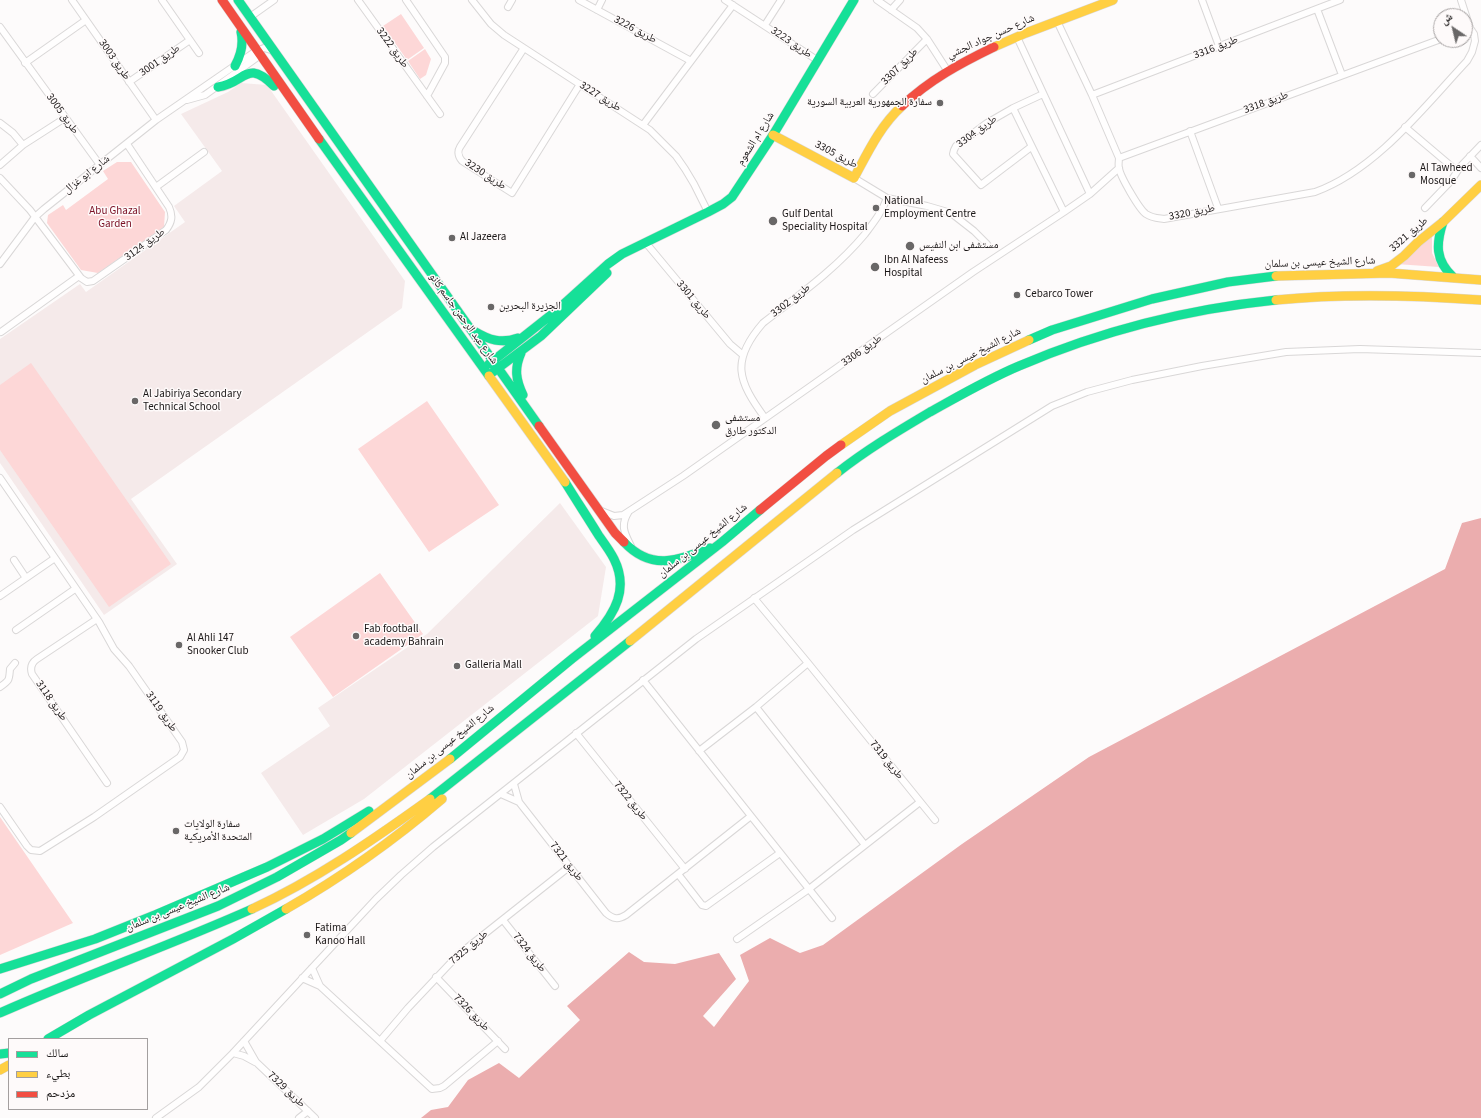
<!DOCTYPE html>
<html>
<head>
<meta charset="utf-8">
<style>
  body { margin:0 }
  #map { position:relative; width:1481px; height:1118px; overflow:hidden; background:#fdfbfb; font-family:"Source Sans 3","Noto Naskh Arabic",sans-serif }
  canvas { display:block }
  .legend { position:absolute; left:8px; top:1038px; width:140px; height:72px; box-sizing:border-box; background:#fefafa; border:1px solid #a39f9f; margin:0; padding:5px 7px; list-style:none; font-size:12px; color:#1a1717 }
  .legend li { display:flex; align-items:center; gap:8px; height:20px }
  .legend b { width:20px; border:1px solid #a39f9f }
  .north { position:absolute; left:1433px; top:8px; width:40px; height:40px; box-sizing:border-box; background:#fefafa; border:1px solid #a39f9f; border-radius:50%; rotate:325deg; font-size:11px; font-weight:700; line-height:16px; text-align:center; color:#1a1717 }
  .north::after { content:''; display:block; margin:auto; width:14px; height:18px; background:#696767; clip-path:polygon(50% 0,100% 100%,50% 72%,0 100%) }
</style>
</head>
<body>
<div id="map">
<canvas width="1481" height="1118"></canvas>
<ul class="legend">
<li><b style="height:5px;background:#16e098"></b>سالك</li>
<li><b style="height:5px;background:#ffcf43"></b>بطيء</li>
<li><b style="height:5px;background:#f24e42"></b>مزدحم</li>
</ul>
<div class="north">ش</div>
</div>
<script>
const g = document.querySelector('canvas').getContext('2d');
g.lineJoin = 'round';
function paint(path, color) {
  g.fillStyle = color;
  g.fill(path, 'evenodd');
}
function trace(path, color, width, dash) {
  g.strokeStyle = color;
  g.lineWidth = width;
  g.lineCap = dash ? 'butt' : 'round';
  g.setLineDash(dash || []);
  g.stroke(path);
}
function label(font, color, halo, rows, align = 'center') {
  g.font = font + ' "Source Sans 3","Noto Naskh Arabic",sans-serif';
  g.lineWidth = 3;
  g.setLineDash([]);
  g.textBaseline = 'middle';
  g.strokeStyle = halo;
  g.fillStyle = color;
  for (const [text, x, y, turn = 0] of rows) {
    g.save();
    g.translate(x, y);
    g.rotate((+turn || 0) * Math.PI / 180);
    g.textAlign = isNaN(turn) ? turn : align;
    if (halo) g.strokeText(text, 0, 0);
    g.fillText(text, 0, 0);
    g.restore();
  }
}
const built = new Path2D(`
  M 241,83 L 267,85 L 405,281 L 402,308 L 131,499 L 177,564 L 104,615 L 0,463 L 0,339 L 80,284 L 86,292 L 185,222 L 174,206 L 222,171 L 181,114 L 228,92 Z
  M 560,503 L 606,567 L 598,616 L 364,799 L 303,835 L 261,773 L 330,726 L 318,708 L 427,634 Z`);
const green = new Path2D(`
  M 401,14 L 424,48 L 407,60 L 383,26 Z
  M 425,49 L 431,59 L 426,75 L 420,79 L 408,61 Z
  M 117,162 L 131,162 L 165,212 L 164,227 L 98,273 L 81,270 L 47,223 L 48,215 L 63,205 L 66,210 L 108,179 L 103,171 Z
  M 1432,227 L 1432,253 L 1439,267 L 1396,264 Z
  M 31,363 L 171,564 L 109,607 L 0,450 L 0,385 Z
  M 427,401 L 499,505 L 429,552 L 358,449 Z
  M 380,573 L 423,634 L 333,697 L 290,637 Z
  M 0,817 L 73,923 L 0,955 Z`);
const water = new Path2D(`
  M 1481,518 L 1481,1118 L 421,1118 L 431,1110 L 448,1107 L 468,1080 L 499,1063 L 519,1078 L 580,1020 L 567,1006 L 629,952 L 644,962 L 675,964 L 719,953 L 736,979 L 703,1016 L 714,1027 L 749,981 L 740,955 L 770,938 L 800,953 L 823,945 L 962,844 L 1089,757 L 1445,569 L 1462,523 Z`);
const street = new Path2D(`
  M 72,0 L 156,120
  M 162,0 L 199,53
  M 358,0 L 440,114
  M 406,0 L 445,57 L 445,63 L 427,96
  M 472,0 L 491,24 L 504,35 L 650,130 L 676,156 L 685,169 L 694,184 L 708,212
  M 579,0 L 691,61
  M 725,0 L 817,60
  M 877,0 L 917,28 L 927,39 L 947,70
  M 1202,0 L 1219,46
  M 508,7 L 512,0
  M 1317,9 L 1342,75
  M 597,10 L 602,0
  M 891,10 L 900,0
  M 250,17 L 274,0
  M 1057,21 L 1092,95 L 1119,158 C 1119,161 1118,165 1119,168 C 1120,176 1139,209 1146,214 C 1152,218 1157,218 1164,219 L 1315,192 C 1376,170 1424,107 1467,61 L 1472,52 L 1475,41 L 1474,34 L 1470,28 L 1461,0
  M 765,25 L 781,0
  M 0,27 L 100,165
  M 1017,37 L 1090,194
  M 524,48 L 460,147 C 457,152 458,156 462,161 L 512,193 L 580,84
  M 25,63 L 86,20
  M 129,82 L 190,40
  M 873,94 L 927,39
  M 1092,95 L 1340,0
  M 187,100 L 205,95 L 259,56 L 261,54
  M 1013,108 L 1064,212
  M 0,123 L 13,133 L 23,145
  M 643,125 L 733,5
  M 1405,127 L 1457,171
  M 1190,131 L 1218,208
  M 1031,147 L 981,185 L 953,154 L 954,150 L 956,146 L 987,123 L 1013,108 L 1043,94
  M 1470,156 L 1481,168
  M 1119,158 L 1441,39
  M 0,165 L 23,145 L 65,118
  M 0,178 L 30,210 L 81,278 L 87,282 L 93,281 L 166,230 C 172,222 173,216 169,207 L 127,144
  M 854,178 L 887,198 L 927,206 L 951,213 L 974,231 L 987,244
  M 156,187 L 204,152
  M 1425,208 L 1451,181 L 1460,167 L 1481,145
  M 646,243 L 730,344 L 743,355
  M 0,264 L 35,217 L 44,209 L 156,120 L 256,51 L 264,48 L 274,51
  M 1,332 L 79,276
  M 765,418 C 738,381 730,361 763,323 C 799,295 836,269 865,234 C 874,222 882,212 887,198
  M 0,478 L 99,622 L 114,649 L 129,666 L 182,742 L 184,750 L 180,757 L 94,817 L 40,851 L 31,850 L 27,846 L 0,807
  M 599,510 L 614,516 L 623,515 L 683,476 L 973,272 L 1064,212 L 1090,194 L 1119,168
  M 628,513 C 620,526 625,534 631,546
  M 14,560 L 26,578
  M 0,596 L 55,558
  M 754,598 L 808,663 L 935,820
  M 97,619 L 37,659 C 31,663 30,668 32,674 L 107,783
  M 16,630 L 75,589
  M 643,680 L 832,918
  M 0,687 C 10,680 9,680 10,669 L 15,663
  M 756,707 L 865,845
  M 576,733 L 685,869
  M 699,751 L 756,707 L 808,663
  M 514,784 L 519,802 L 606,913 C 613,919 618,920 626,915 L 751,816
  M 501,794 L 519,802
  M 678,874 L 702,905 L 706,906 L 780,853
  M 503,920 L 555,986
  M 737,939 L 809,889 L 920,802
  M 312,968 L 320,986
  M 436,977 L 505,1049
  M 302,978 L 320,986 L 432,1089 L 440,1088 L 444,1086 L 498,1041
  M 244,1041 L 256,1062 L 315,1118
  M 380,1041 L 408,1008 L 458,955 L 569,867
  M 233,1053 L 244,1056 L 255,1062
  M 156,1118 L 199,1087 L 233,1053 L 376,899 L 401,875 L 433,847 L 696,639 L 853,530 L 1052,406 L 1087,392 L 1132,380 L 1202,366 L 1286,352 L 1360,349 L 1481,353
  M 299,1118 L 308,1111`);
const fast = new Path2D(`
  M 238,0 L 539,426
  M 235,66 C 241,55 244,45 241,32
  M 218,87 C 246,83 246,58 274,86
  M 319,139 L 489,376
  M 1443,222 C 1436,244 1435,260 1453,277
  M 474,331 C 489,340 501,344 518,338
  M 1029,340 L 1052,330 L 1152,299 L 1228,282 L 1276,276
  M 521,353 C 514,369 516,380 523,395
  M 489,364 L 556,311 L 608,264 L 622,254 L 708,212 L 723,204 L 732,197 L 773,135 L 854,0
  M 493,372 L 541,336 L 607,273
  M 837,473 C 866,450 898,431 930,412 C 959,396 988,379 1019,366 C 1101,331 1187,309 1276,300
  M 565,482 C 576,500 588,518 599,536 C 604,543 610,551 614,559 C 629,589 615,613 595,636
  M 624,542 C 651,571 677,561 710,548
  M 450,759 L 573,658 L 722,542 L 760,510
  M 430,799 L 630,641
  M 0,969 L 95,939 L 155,915 L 267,867 L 323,839 L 369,811
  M 0,994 L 31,979 L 218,906 L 277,877 L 341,840 L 351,833
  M 0,1013 C 83,976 169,946 252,909
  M 48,1039 L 89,1015 L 233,939 L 286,909
  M 0,1054 L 9,1053`);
const slow = new Path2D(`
  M 994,47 L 1026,33 L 1113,0
  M 773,135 L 854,178 C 868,152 880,126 902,106
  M 1377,271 L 1391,266 L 1404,256 L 1418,242 L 1443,222 L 1481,185
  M 1276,276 L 1389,273 L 1481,280
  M 1276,300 C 1345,293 1412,295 1481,300
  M 489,376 L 565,482
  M 841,445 L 890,411 L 975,365 L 1029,340
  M 630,641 L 837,473
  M 351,833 L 450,759
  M 252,909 C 315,880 373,840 430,799
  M 286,909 C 342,877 393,841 442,799
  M 0,1070 L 9,1065`);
const jam = new Path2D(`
  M 222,0 L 319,139
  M 902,106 C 929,80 961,63 994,47
  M 539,426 L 615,533 L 624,542
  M 760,510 L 826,456 L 841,445`);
const markers = [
  [940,103,4,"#696767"],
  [1412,175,4,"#696767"],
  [876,208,4,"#696767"],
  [773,221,5,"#696767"],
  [452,238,4,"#696767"],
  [910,246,5,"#696767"],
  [875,267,5,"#696767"],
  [1017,295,4,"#696767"],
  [491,307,4,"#696767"],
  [135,401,4,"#696767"],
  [716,425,5,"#696767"],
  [356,636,4,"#696767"],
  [179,645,4,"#696767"],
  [457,666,4,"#696767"],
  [176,831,4,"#696767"],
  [307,935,4,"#696767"]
];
const streetNames = [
  ["طريق 3226",635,30,28],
  ["شارع حسن جواد الجشي",991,37,-24],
  ["طريق 3223",791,43,34],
  ["طريق 3222",392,48,54],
  ["طريق 3316",1216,48,-21],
  ["طريق 3003",114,60,55],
  ["طريق 3001",160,61,-35],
  ["طريق 3307",900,67,-45],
  ["طريق 3227",600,97,32],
  ["طريق 3318",1266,103,-20],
  ["طريق 3005",62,114,54],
  ["طريق 3304",977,132,-36],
  ["شارع ام الشعوم",756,139,-58],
  ["طريق 3305",836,155,28],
  ["شارع ابو غزال",87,175,-38],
  ["طريق 3230",485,175,33],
  ["طريق 3320",1192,213,-11],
  ["طريق 3321",1409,235,-41],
  ["طريق 3124",145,245,-36],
  ["شارع الشيخ عيسى بن سلمان",1320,263,-2],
  ["طريق 3301",693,300,50],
  ["طريق 3302",791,301,-38],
  ["شارع عبد الرحمن جاسم كانو",463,319,54],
  ["طريق 3306",862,351,-35],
  ["شارع الشيخ عيسى بن سلمان",971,356,-27],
  ["شارع الشيخ عيسى بن سلمان",703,541,-39],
  ["طريق 3118",51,701,55],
  ["طريق 3119",161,712,55],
  ["شارع الشيخ عيسى بن سلمان",450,742,-39],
  ["طريق 7319",886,760,51],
  ["طريق 7322",630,801,51],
  ["طريق 7321",566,862,52],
  ["شارع الشيخ عيسى بن سلمان",178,908,-22],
  ["طريق 7325",469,948,-40],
  ["طريق 7324",529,953,52],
  ["طريق 7326",471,1013,46],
  ["طريق 7329",286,1090,43]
];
const poiNames = [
  ["سفارة الجمهورية العربية السورية",932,103,"right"],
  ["Al Tawheed",1420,169],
  ["Mosque",1420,182],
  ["National",884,202],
  ["Employment Centre",884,215],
  ["Gulf Dental",782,215],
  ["Speciality Hospital",782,228],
  ["Al Jazeera",460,238],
  ["مستشفى ابن النفيس",919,246],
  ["Ibn Al Nafeess",884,261],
  ["Hospital",884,274],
  ["Cebarco Tower",1025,295],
  ["الجزيرة البحرين",499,307],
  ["Al Jabiriya Secondary",143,395],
  ["Technical School",143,408],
  ["مستشفى",725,419],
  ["الدكتور طارق",725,432],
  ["Fab football",364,630],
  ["academy Bahrain",364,643],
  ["Al Ahli 147",187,639],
  ["Snooker Club",187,652],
  ["Galleria Mall",465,666],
  ["سفارة الولايات",184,825],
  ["المتحدة الأمريكية",184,838],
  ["Fatima",315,929],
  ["Kanoo Hall",315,942]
];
const parkNames = [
  ["Abu Ghazal",115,212],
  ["Garden",115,225]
];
paint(built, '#f5eaea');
paint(green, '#fdd7d7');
paint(water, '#ebadae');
trace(street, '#d9d7d7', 8);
trace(fast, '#d9d7d7', 10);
trace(slow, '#d9d7d7', 10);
trace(jam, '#d9d7d7', 10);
trace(street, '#fffefe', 6);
trace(fast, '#16e098', 9);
trace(slow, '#ffcf43', 9);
trace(jam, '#f24e42', 9);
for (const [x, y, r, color] of markers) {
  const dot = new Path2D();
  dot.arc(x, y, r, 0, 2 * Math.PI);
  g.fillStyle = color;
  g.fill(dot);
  trace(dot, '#fefafa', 1.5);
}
label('11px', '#1a1717', '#fefafa', streetNames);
label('11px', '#1a1717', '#fefafa', poiNames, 'left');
label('11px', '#7a1024', '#fefafa', parkNames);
</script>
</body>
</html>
